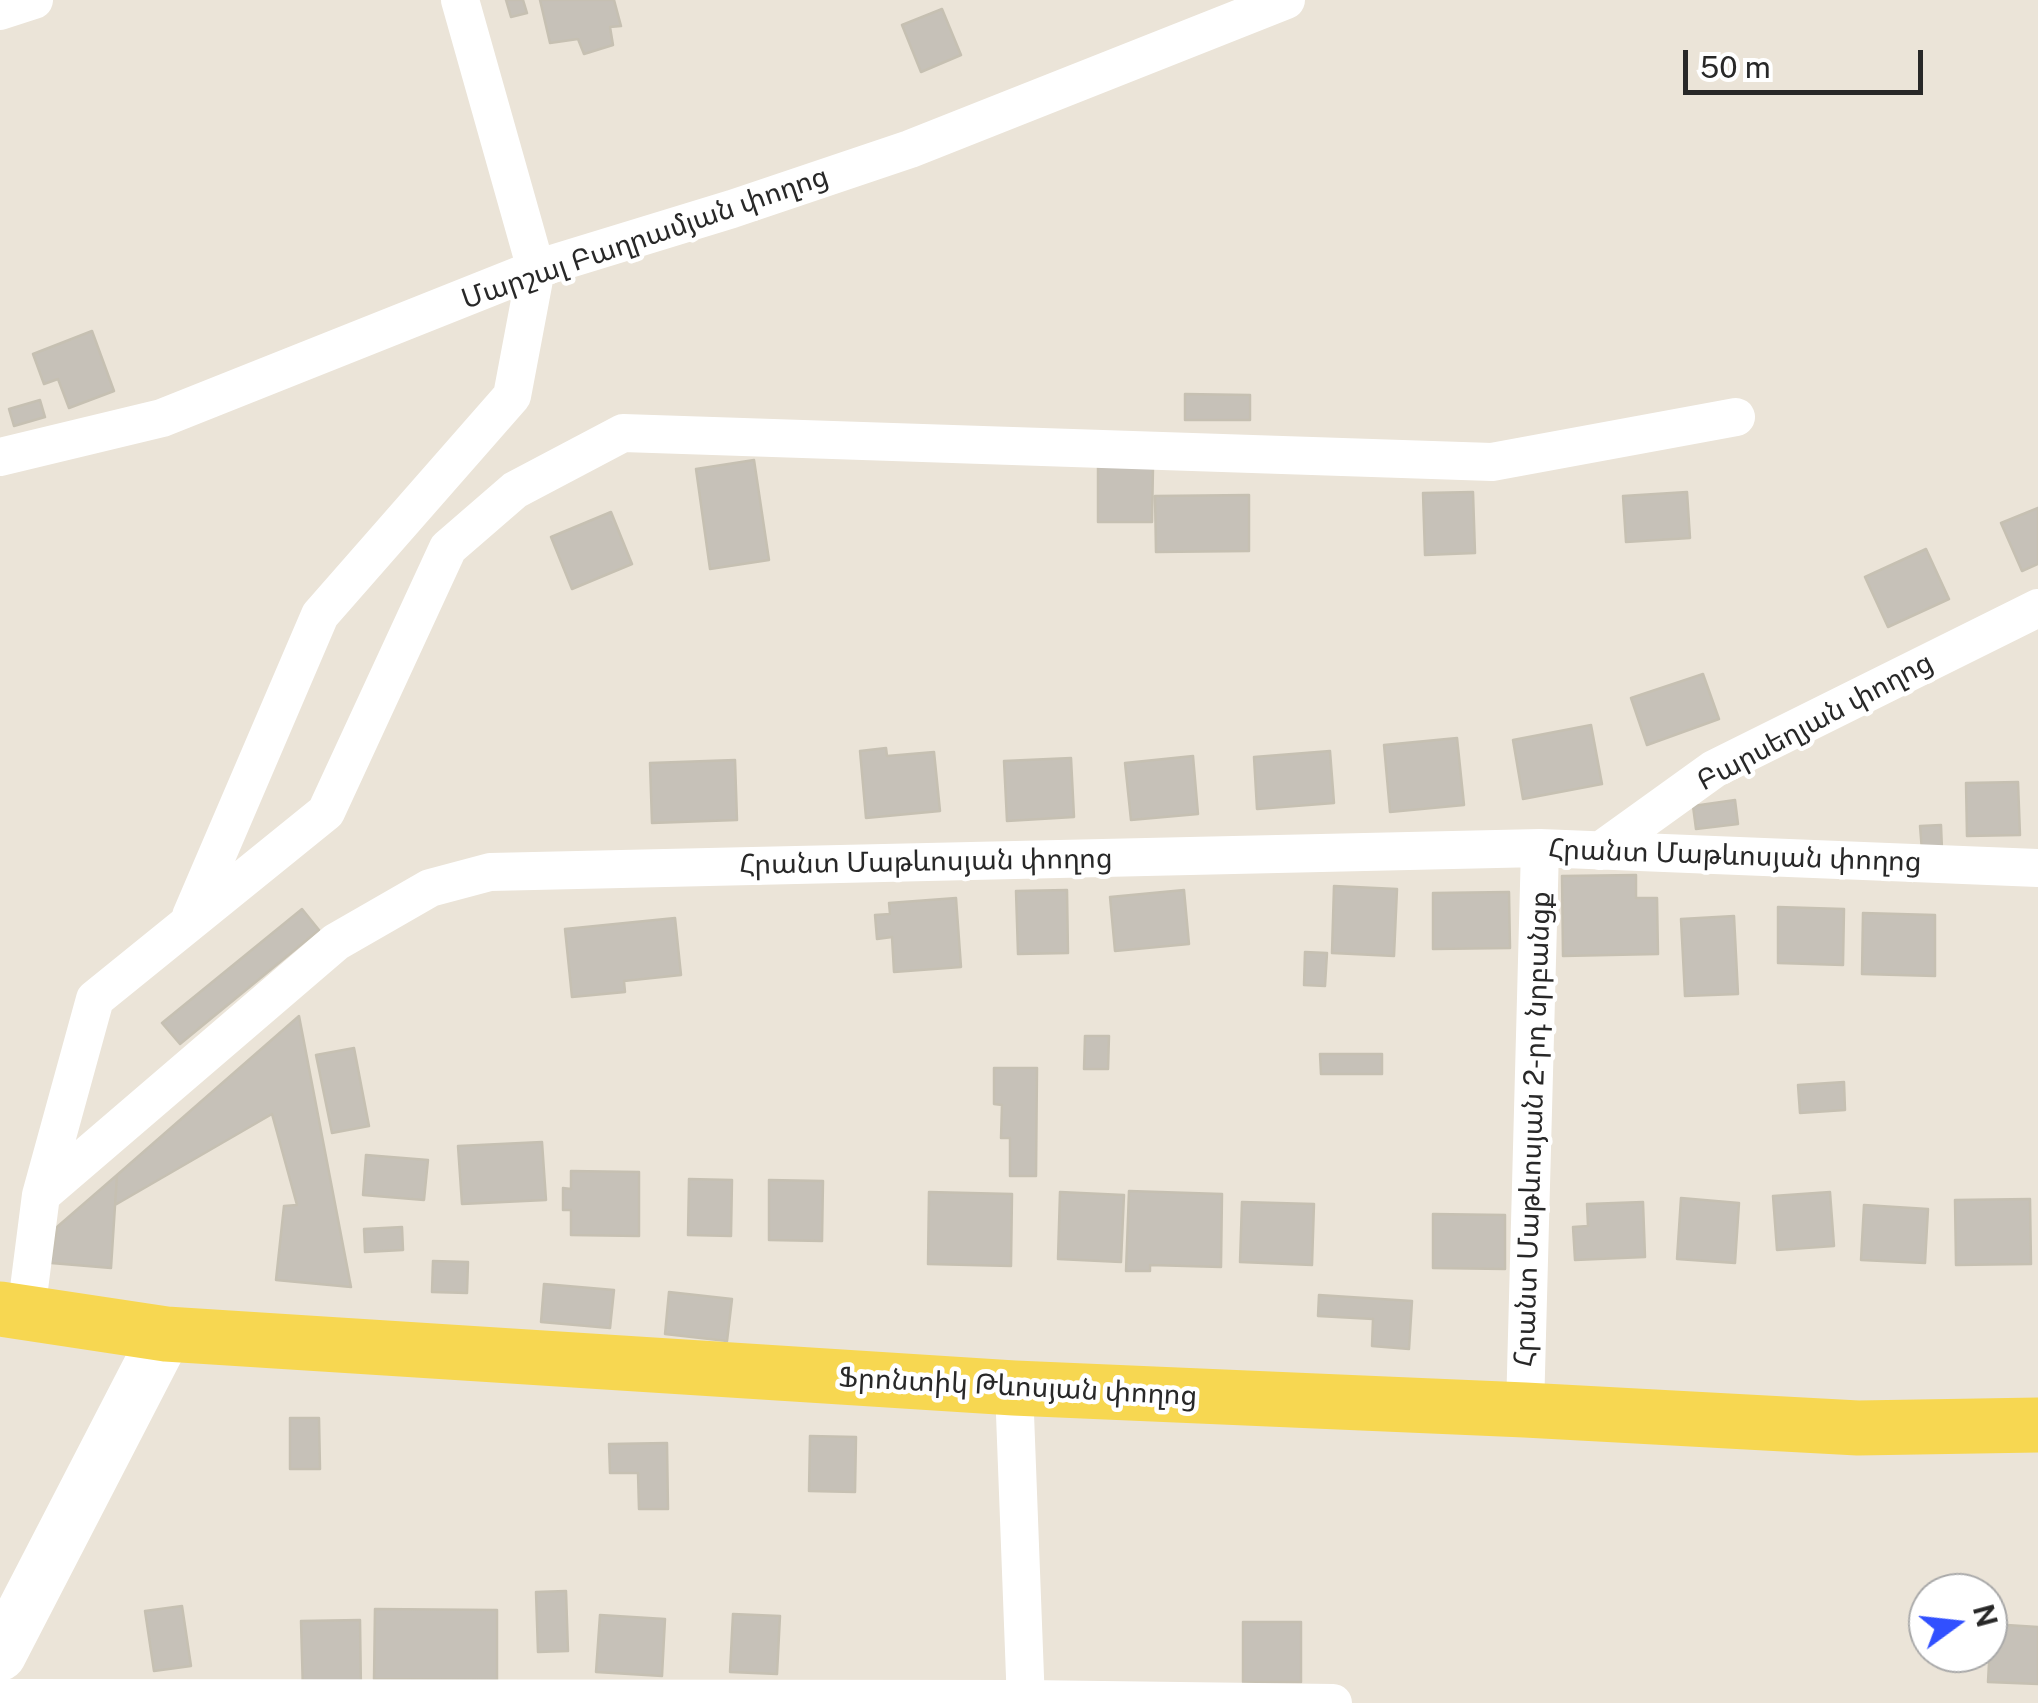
<!DOCTYPE html>
<html>
<head>
<meta charset="utf-8">
<style>
  body { margin:0 }
  #map { position:relative; width:2038px; height:1703px; overflow:hidden; background:#ebe4d8; font-family:"Public Sans",sans-serif }
  canvas { display:block }
  .north { position:absolute; left:1908px; top:1573px; width:100px; height:100px; box-sizing:border-box; background:#fff; border:2px solid #a9a9a9; border-radius:50%; rotate:75deg; font-size:28px; font-weight:700; line-height:40px; text-align:center; color:#282828 }
  .north::after { content:''; display:block; margin:auto; width:35px; height:45px; background:#3150ff; clip-path:polygon(50% 0,100% 100%,50% 72%,0 100%) }
  .scale { position:absolute; left:1683px; top:50px; width:240px; height:45px; box-sizing:border-box; border:5px solid #282828; border-top:0; padding-left:12px; font-size:30px; line-height:35px; white-space:nowrap; color:#282828; -webkit-text-stroke:8px #fff; paint-order:stroke }
</style>
</head>
<body>
<div id="map">
<canvas width="2038" height="1703"></canvas>
<div class="north">N</div>
<div class="scale">50 m</div>
</div>
<script>
const g = document.querySelector('canvas').getContext('2d');
g.lineJoin = 'round';
function paint(path, color) {
  g.fillStyle = color;
  g.fill(path, 'evenodd');
}
function trace(path, color, width, dash) {
  g.strokeStyle = color;
  g.lineWidth = width;
  g.lineCap = dash ? 'butt' : 'round';
  g.setLineDash(dash || []);
  g.stroke(path);
}
function label(font, color, halo, rows, align = 'center') {
  g.font = font + ' "Public Sans","Noto Sans Armenian",sans-serif';
  g.lineWidth = 9;
  g.setLineDash([]);
  g.textBaseline = 'middle';
  g.strokeStyle = halo;
  g.fillStyle = color;
  for (const [text, x, y, turn = 0] of rows) {
    g.save();
    g.translate(x, y);
    g.rotate((+turn || 0) * Math.PI / 180);
    g.textAlign = isNaN(turn) ? turn : align;
    if (halo) g.strokeText(text, 0, 0);
    g.fillText(text, 0, 0);
    g.restore();
  }
}
const building = new Path2D(`
  M 506,0 L 523,0 L 527,13 L 511,17 Z
  M 540,0 L 614,0 L 621,26 L 610,27 L 613,45 L 584,54 L 578,39 L 550,43 Z
  M 942,9 L 961,55 L 921,72 L 902,25 Z
  M 92,331 L 114,391 L 69,408 L 58,379 L 44,384 L 33,354 Z
  M 1185,394 L 1250,395 L 1250,420 L 1185,420 Z
  M 40,400 L 45,417 L 14,426 L 9,409 Z
  M 754,460 L 769,560 L 710,569 L 696,469 Z
  M 1098,466 L 1153,467 L 1152,522 L 1098,522 Z
  M 1473,492 L 1475,553 L 1425,555 L 1423,493 Z
  M 1687,492 L 1690,538 L 1626,542 L 1623,496 Z
  M 1249,495 L 1249,551 L 1156,552 L 1155,496 Z
  M 2038,508 L 2038,564 L 2022,571 L 2001,523 Z
  M 611,512 L 632,564 L 572,589 L 551,537 Z
  M 1926,549 L 1949,599 L 1888,627 L 1865,577 Z
  M 1703,674 L 1719,719 L 1647,745 L 1631,698 Z
  M 1591,725 L 1602,784 L 1523,799 L 1513,740 Z
  M 1457,738 L 1464,805 L 1390,812 L 1384,745 Z
  M 886,748 L 887,756 L 934,752 L 940,811 L 866,818 L 860,751 Z
  M 1330,751 L 1334,803 L 1257,809 L 1254,757 Z
  M 1193,756 L 1198,814 L 1131,820 L 1125,763 Z
  M 1071,758 L 1074,817 L 1007,821 L 1004,761 Z
  M 735,760 L 737,820 L 652,823 L 650,763 Z
  M 2018,782 L 2020,835 L 1967,836 L 1966,783 Z
  M 1735,800 L 1738,824 L 1696,829 L 1693,806 Z
  M 1941,825 L 1942,850 L 1922,851 L 1920,826 Z
  M 1636,875 L 1636,898 L 1657,898 L 1658,954 L 1563,956 L 1562,876 Z
  M 1334,886 L 1397,889 L 1394,956 L 1332,953 Z
  M 1067,890 L 1068,953 L 1018,954 L 1016,891 Z
  M 1184,890 L 1189,944 L 1115,951 L 1110,897 Z
  M 1509,892 L 1510,948 L 1433,949 L 1433,893 Z
  M 956,898 L 961,967 L 894,972 L 892,937 L 877,939 L 875,915 L 890,914 L 889,903 Z
  M 1778,907 L 1844,909 L 1843,965 L 1778,963 Z
  M 302,909 L 319,930 L 180,1044 L 162,1023 Z
  M 1863,913 L 1935,915 L 1935,976 L 1862,974 Z
  M 1734,916 L 1738,994 L 1685,996 L 1681,919 Z
  M 675,918 L 681,975 L 624,981 L 625,992 L 572,997 L 565,929 Z
  M 1305,952 L 1327,953 L 1325,986 L 1304,985 Z
  M 299,1016 L 351,1287 L 276,1280 L 284,1206 L 297,1205 L 272,1114 L 115,1205 L 117,1175 Z
  M 1085,1036 L 1109,1036 L 1108,1069 L 1084,1069 Z
  M 354,1048 L 369,1126 L 332,1133 L 316,1055 Z
  M 1320,1054 L 1382,1054 L 1382,1074 L 1321,1074 Z
  M 994,1068 L 1037,1068 L 1036,1176 L 1010,1176 L 1010,1138 L 1001,1138 L 1002,1105 L 994,1104 Z
  M 1844,1082 L 1845,1110 L 1800,1113 L 1798,1085 Z
  M 542,1142 L 546,1200 L 462,1204 L 458,1146 Z
  M 366,1155 L 428,1160 L 424,1200 L 363,1195 Z
  M 571,1171 L 639,1172 L 639,1236 L 571,1235 L 571,1210 L 563,1210 L 563,1188 L 571,1189 Z
  M 117,1175 L 111,1268 L 51,1263 L 57,1227 Z
  M 689,1179 L 732,1180 L 731,1236 L 688,1235 Z
  M 769,1180 L 823,1181 L 822,1241 L 769,1240 Z
  M 1129,1191 L 1222,1194 L 1221,1267 L 1150,1265 L 1150,1271 L 1126,1271 Z
  M 929,1192 L 1012,1194 L 1011,1266 L 928,1264 Z
  M 1060,1192 L 1124,1195 L 1121,1262 L 1058,1259 Z
  M 1830,1192 L 1834,1246 L 1777,1250 L 1773,1196 Z
  M 1681,1198 L 1739,1203 L 1735,1263 L 1677,1259 Z
  M 2030,1199 L 2031,1264 L 1956,1265 L 1955,1200 Z
  M 1242,1202 L 1314,1204 L 1312,1265 L 1240,1262 Z
  M 1643,1202 L 1645,1257 L 1575,1260 L 1573,1227 L 1588,1226 L 1587,1204 Z
  M 1864,1205 L 1928,1209 L 1925,1263 L 1861,1260 Z
  M 1433,1214 L 1505,1215 L 1505,1269 L 1433,1268 Z
  M 402,1227 L 403,1250 L 365,1252 L 364,1229 Z
  M 433,1261 L 468,1262 L 467,1293 L 432,1292 Z
  M 544,1284 L 614,1290 L 610,1328 L 541,1322 Z
  M 669,1292 L 732,1299 L 727,1341 L 665,1334 Z
  M 1319,1295 L 1412,1301 L 1409,1349 L 1372,1346 L 1373,1319 L 1318,1316 Z
  M 290,1418 L 319,1418 L 320,1469 L 290,1469 Z
  M 810,1436 L 856,1437 L 855,1492 L 809,1491 Z
  M 667,1443 L 668,1509 L 639,1509 L 638,1473 L 610,1473 L 609,1444 Z
  M 566,1591 L 568,1651 L 538,1652 L 536,1592 Z
  M 182,1606 L 191,1666 L 154,1671 L 145,1611 Z
  M 375,1609 L 497,1610 L 497,1680 L 374,1679 Z
  M 733,1614 L 780,1616 L 777,1674 L 730,1672 Z
  M 600,1615 L 665,1619 L 662,1676 L 596,1672 Z
  M 360,1620 L 361,1691 L 303,1692 L 301,1621 Z
  M 1243,1622 L 1301,1622 L 1301,1682 L 1243,1682 Z
  M 1991,1624 L 2038,1627 L 2038,1684 L 1988,1682 Z`);
const street = new Path2D(`
  M 0,11 L 34,0
  M 0,457 L 162,418 L 536,269 L 732,209 L 910,149 L 1286,0
  M 1600,851 L 1714,769 L 2038,608
  M 191,916 L 320,615 L 512,396 L 536,269 L 460,0
  M 41,1195 L 95,999 L 326,812 L 448,548 L 515,490 L 623,433 L 1492,462 L 1736,417
  M 26,1312 L 41,1195 L 336,942 L 430,888 L 490,872 L 1540,848 L 2038,868
  M 1014,1388 L 1026,1703
  M 1525,1410 L 1540,848
  M 0,1698 L 1026,1699 L 1333,1703`);
const secondary = new Path2D(`
  M 0,1655 L 166,1334`);
const primary = new Path2D(`
  M 0,1309 L 166,1334 L 1014,1388 L 1525,1410 L 1858,1428 L 2038,1425`);
const streetNames = [
  ["Մարշալ Բաղրամյան փողոց",645,238,-19],
  ["Բարսեղյան փողոց",1815,722,-28],
  ["Հրանտ Մաթևոսյան փողոց",1735,856,2],
  ["Հրանտ Մաթևոսյան փողոց",926,862,-1],
  ["Հրանտ Մաթևոսյան 2-րդ նրբանցք",1533,1129,-88],
  ["Ֆրոնտիկ Թևոսյան փողոց",1018,1387,3]
];
paint(building, '#c6c1b8');
trace(building, '#c6c0b2', 2.5);
trace(street, '#fff', 38);
trace(secondary, '#fff', 52);
trace(primary, '#f7d751', 55);
label('28px', '#282828', '#fff', streetNames);
</script>
</body>
</html>
